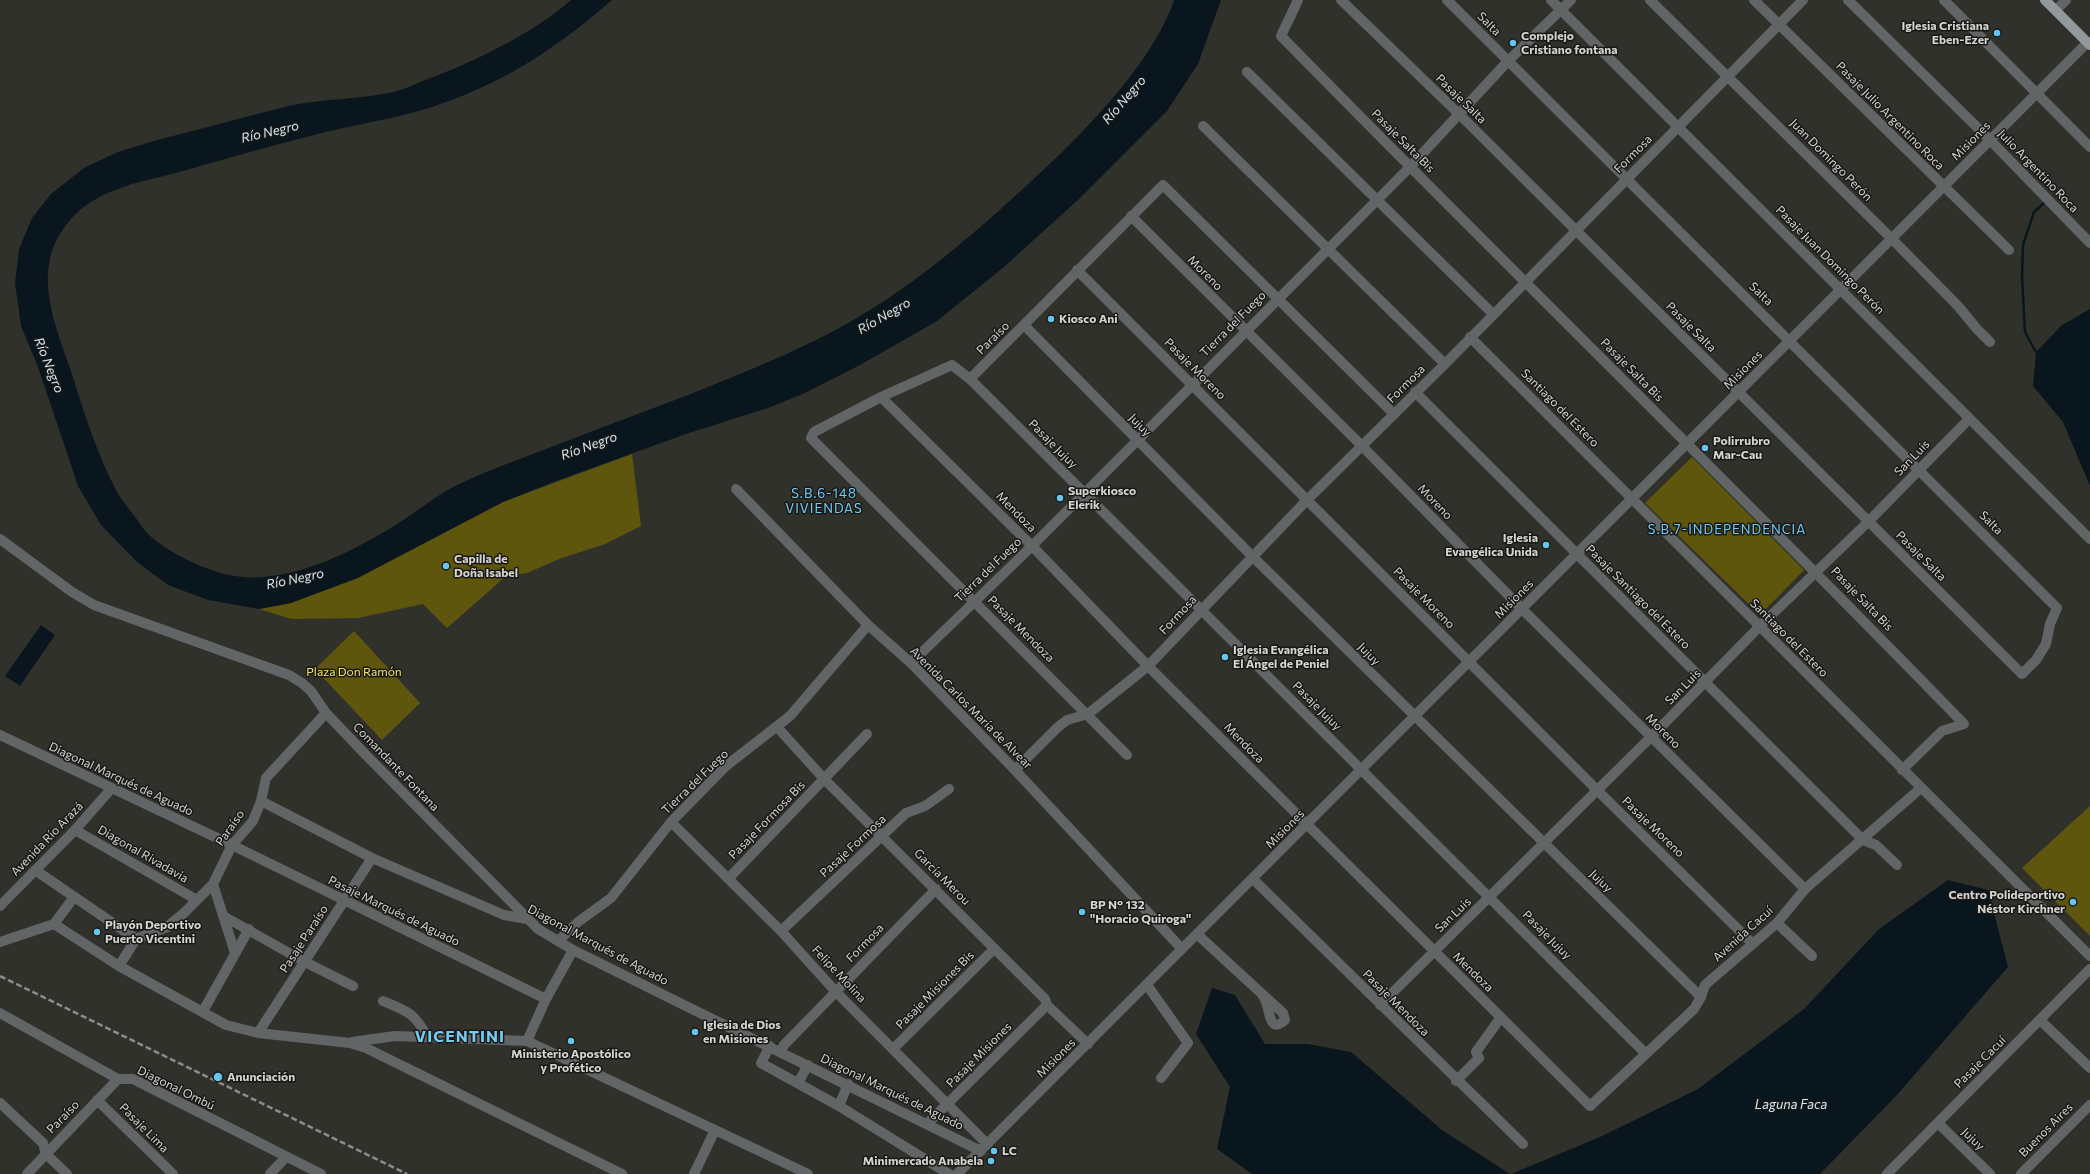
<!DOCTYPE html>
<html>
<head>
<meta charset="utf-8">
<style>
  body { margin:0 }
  canvas { display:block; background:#31312b }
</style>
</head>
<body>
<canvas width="2090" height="1174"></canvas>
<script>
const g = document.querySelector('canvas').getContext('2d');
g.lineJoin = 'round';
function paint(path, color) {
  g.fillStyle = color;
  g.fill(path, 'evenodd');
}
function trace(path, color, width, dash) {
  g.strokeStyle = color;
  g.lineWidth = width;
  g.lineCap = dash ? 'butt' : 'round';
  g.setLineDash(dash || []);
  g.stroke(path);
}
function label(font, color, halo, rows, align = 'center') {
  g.font = font + ' Commissioner,sans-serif';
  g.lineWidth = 3;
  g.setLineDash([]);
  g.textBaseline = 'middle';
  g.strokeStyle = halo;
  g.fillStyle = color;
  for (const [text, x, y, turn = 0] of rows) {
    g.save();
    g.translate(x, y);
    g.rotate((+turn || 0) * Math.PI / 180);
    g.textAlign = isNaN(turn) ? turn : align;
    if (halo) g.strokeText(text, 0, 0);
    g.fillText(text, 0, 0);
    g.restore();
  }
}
const green = new Path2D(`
  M 632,454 L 641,526 L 605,544 L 559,559 L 527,573 L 506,576 L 447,628 L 423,604 L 358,618 L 291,619 L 259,609 L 291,603 L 433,538 L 503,502 Z
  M 1692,457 L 1804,570 L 1760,615 L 1645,503 Z
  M 354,631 L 420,703 L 382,740 L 315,669 Z
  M 2090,806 L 2090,936 L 2022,868 Z`);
const water = new Path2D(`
  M 571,0 L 612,0 C 563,43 509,80 446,102 C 409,116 369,122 330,131 C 281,143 232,157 183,171 C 147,181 101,187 74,216 C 29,262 52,316 70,368 C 83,409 96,452 116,490 C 121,500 129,508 135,517 C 140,523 143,529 148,534 C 167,552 201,568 225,574 C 279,588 344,556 389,529 C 411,516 431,499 453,487 C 485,471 520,459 554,446 C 641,412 732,381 816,340 C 907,296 985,225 1058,156 C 1099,116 1156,55 1174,0 L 1221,0 L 1198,64 L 1167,111 L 1079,199 L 1004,267 L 937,321 L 860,365 L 807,392 L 771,407 L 686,434 L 556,481 L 503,502 L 358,578 L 291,603 L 259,609 L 208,600 L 168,585 L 137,562 L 101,525 L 78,486 L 38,367 L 21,326 L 15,283 L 19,249 L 32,218 L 51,194 L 84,168 L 118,152 L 150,142 L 292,105 C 325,99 360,99 394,92 C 405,89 415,84 425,80 C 472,63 534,33 571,0 Z
  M 2090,309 L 2090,486 L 2063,422 L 2033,386 L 2036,352 L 2062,325 Z
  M 41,625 L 55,635 L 20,686 L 5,676 Z
  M 1948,880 L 1988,890 L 2008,967 L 1896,1096 L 1820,1174 L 1511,1174 L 1600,1137 L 1698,1089 L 1804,1009 L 1879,929 Z
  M 1212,988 L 1235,995 L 1265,1044 L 1308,1044 L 1351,1052 L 1442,1130 L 1510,1174 L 1252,1174 L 1217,1149 L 1230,1087 L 1196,1034 Z`);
const stream = new Path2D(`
  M 2036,352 L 2025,332 L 2022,277 L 2023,245 L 2034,212 L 2044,203`);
const minor = new Path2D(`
  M 1298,0 L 1281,36 C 1507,267 1739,492 1964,724 L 1942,731 L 1902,770
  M 1341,0 L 1459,114 L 2022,674 L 2036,660 L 2046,644 L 2050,624 L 2057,608 L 1447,0
  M 1551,0 L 2090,539
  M 1650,0 L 1892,239 L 1958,306 L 1977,329 L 1990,342
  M 1754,0 L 2009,250
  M 1848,0 L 1990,140 L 2090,243
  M 1944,0 L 2090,147
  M 2056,10 L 2066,0
  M 1247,72 L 1493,314
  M 1203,126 L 1445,364
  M 1131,216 L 1362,446 L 1522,609 L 1805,889
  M 1077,270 L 1597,790 L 1753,944
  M 1024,325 L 1252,556 L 1701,997
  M 1470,337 L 2090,956
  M 970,379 L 1645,1053
  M 1415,392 L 1863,840 L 1876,845 L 1897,865
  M 881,397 L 1032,546 L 1148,666 L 1590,1106 L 1694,1009 L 1701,997 L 1705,985 L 1777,923 L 1805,889 L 1921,788
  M 736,489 L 868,625 L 911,663 L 1015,770 L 1182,949
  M 0,539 L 72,592 L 94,605 L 289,675 L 302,683 L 311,691 L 326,713 L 365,754 L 538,929 L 573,950 L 690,1008 L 981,1151
  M 911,663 L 1032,546 L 1410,167 L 1508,61 L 1571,0
  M 778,728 L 825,780 L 1045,999 L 1047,1005 L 1088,1044
  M 0,735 L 232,845 L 546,999
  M 1127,755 L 811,438 L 814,432 L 881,397 L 952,365 L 970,379 L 1163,185 L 1394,414
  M 1015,770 L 1058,727 L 1067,720 L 1088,714 L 1148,666 L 1307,500 L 1445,364 L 1803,0
  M 261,801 L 372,858 L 504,915 L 527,919
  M 671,822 L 781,931 L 836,992 L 988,1145
  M 75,830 L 197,900
  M 35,870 L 136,939 L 167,927 L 183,914 L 213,884
  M 728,879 L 867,734
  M 1253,879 L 1523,1144
  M 0,906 L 75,830 L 111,789
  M 225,917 L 305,962 L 353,986
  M 1777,923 L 1812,956
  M 54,924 L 119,966 L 226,1025 L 258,1033 L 350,1043 L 366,1048 L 622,1174
  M 781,931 L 906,813 L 925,806 L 949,789
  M 1198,935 L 1261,993 C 1263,996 1265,999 1266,1002 C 1270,1011 1269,1034 1285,1020 L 1283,1013 L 1261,993
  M 558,941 L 578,922 L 611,898 L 671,822 L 726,766 L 790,716 L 868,625
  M 0,942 L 54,924 L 74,897
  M 235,953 L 213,884 L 232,845 L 253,821 L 261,801 L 266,778 L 326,713
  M 119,966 L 136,939
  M 1147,985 L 1188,1043 L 1161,1078
  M 383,1001 C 407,1011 415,1013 427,1037
  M 1380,1005 L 1651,737 L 1760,626 L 1868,522 L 1969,419
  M 203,1011 L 249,929
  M 0,1013 L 118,1079 L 133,1079 L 321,1174
  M 2040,1020 L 2090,1068
  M 258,1033 L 372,858
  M 527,1041 L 546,999 L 573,950
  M 352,1042 L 395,1036 L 527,1041 L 808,1174
  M 770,1046 L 761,1063 L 839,1106 L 949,1174
  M 893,1049 L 994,949
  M 781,1051 L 784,1045 L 936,889
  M 1456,1081 L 1479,1058 L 1476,1052 L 1501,1017
  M 798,1083 L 808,1065
  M 97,1100 L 173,1174
  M 0,1103 L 43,1143 L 46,1154 L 67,1174
  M 839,1106 L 848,1084
  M 928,1123 L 1047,1005
  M 1938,1123 L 1990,1174
  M 27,1174 L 118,1079
  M 270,1174 L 286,1157
  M 694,1174 L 715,1130
  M 957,1174 L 2088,42
  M 1887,1174 L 2090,969
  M 2021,1174 L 2090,1105`);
const major = new Path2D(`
  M 2045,0 L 2090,45`);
const rail = new Path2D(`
  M 0,976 L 407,1174`);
const markers = [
  [1997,33,4,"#66c4ef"],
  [1513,43,4,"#66c4ef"],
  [1051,319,4,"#66c4ef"],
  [1705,448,4,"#66c4ef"],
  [1060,498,4,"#66c4ef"],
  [1546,545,4,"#66c4ef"],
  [446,566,4,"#66c4ef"],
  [1225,657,4,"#66c4ef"],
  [2073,902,4,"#66c4ef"],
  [1082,912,4,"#66c4ef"],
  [97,932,4,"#66c4ef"],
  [695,1032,4,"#66c4ef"],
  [571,1041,4,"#66c4ef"],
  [218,1077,5,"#66c4ef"],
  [994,1151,4,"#66c4ef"],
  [991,1161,4,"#66c4ef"]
];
const streetNames = [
  ["Salta",1489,24,45],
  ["Pasaje Salta",1461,99,44],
  ["Pasaje Julio Argentino Roca",1890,116,45],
  ["Pasaje Salta Bis",1403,141,45],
  ["Misiones",1971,141,-45],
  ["Formosa",1633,154,-45],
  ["Juan Domingo Perón",1831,160,45],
  ["Julio Argentino Roca",2038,171,46],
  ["Pasaje Juan Domingo Perón",1830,260,45],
  ["Moreno",1205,273,45],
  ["Salta",1761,294,44],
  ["Tierra del Fuego",1233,324,-45],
  ["Pasaje Salta",1691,327,45],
  ["Paraíso",993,338,-45],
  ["Pasaje Moreno",1195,369,45],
  ["Pasaje Salta Bis",1632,370,45],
  ["Misiones",1743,370,-45],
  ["Formosa",1406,384,-45],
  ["Santiago del Estero",1560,408,45],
  ["Jujuy",1140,425,45],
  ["Pasaje Jujuy",1053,444,45],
  ["San Luis",1912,458,-46],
  ["Moreno",1435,502,46],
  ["Mendoza",1016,512,45],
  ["Salta",1991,523,45],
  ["Pasaje Salta",1921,556,45],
  ["Tierra del Fuego",988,570,-44],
  ["Pasaje Santiago del Estero",1638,597,45],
  ["Pasaje Moreno",1424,598,45],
  ["Misiones",1514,599,-45],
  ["Pasaje Salta Bis",1862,599,46],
  ["Formosa",1178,615,-47],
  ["Pasaje Mendoza",1021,629,45],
  ["Santiago del Estero",1789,638,45],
  ["Jujuy",1369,654,45],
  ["San Luis",1683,687,-45],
  ["Pasaje Jujuy",1317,706,45],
  ["Avenida Carlos María de Alvear",971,708,45],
  ["Moreno",1663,731,45],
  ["Mendoza",1244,743,45],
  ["Comandante Fontana",396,767,46],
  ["Diagonal Marqués de Aguado",121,779,25],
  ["Tierra del Fuego",695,782,-44],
  ["Pasaje Formosa Bis",767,820,-46],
  ["Pasaje Moreno",1653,827,44],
  ["Paraíso",230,828,-55],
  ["Misiones",1285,829,-45],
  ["Avenida Río Arazá",47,839,-46],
  ["Pasaje Formosa",853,846,-43],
  ["Diagonal Rivadavia",143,854,30],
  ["García Merou",942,877,45],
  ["Jujuy",1601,881,44],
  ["Pasaje Marqués de Aguado",394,911,26],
  ["San Luis",1453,915,-44],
  ["Avenida Cacuí",1743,934,-42],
  ["Pasaje Jujuy",1547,935,45],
  ["Pasaje Paraíso",304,939,-57],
  ["Formosa",865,943,-46],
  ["Diagonal Marqués de Aguado",598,945,28],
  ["Mendoza",1473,972,44],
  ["Felipe Molina",839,974,47],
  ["Pasaje Misiones Bis",935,990,-45],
  ["Pasaje Mendoza",1396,1003,45],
  ["Pasaje Misiones",979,1055,-45],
  ["Misiones",1056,1058,-45],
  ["Pasaje Cacuí",1980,1062,-45],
  ["Diagonal Ombú",176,1088,26],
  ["Diagonal Marqués de Aguado",892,1092,26],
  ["Paraíso",63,1117,-46],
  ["Pasaje Lima",144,1128,45],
  ["Buenos Aires",2046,1130,-45],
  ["Jujuy",1973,1139,44]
];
const poiNames = [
  ["Iglesia Cristiana",1989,26,"right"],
  ["Eben-Ezer",1989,40,"right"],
  ["Complejo",1521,36],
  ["Cristiano fontana",1521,50],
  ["Kiosco Ani",1059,319],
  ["Polirrubro",1713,441],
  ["Mar-Cau",1713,455],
  ["Superkiosco",1068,491],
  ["Elerik",1068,505],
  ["Iglesia",1538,538,"right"],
  ["Evangélica Unida",1538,552,"right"],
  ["Capilla de",454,559],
  ["Doña Isabel",454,573],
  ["Iglesia Evangélica",1233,650],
  ["El Ángel de Peniel",1233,664],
  ["Centro Polideportivo",2065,895,"right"],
  ["Néstor Kirchner",2065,909,"right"],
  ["BP N° 132",1090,905],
  ["\"Horacio Quiroga\"",1090,919],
  ["Playón Deportivo",105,925],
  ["Puerto Vicentini",105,939],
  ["Iglesia de Dios",703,1025],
  ["en Misiones",703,1039],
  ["Ministerio Apostólico",571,1054,"center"],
  ["y Profético",571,1068,"center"],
  ["Anunciación",227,1077],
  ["LC",1002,1151],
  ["Minimercado Anabela",983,1161,"right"]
];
const parkNames = [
  ["Plaza Don Ramón",354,672]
];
const waterNames = [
  ["Río Negro",1124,100,-49],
  ["Río Negro",270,132,-13],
  ["Río Negro",884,316,-30],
  ["Río Negro",49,365,68],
  ["Río Negro",589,446,-20],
  ["Río Negro",295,579,-12],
  ["Laguna Faca",1791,1105]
];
const neighbourhoodNames = [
  ["S.B.6-148",824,494],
  ["VIVIENDAS",824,509],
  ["S.B.7-INDEPENDENCIA",1727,530]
];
const districtNames = [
  ["VICENTINI",460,1037]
];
paint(green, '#5e560d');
paint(water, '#09161d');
trace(stream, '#09161d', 2.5);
trace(minor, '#626566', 10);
trace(major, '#92989b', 10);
trace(rail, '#8c8c88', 2.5, [6, 3]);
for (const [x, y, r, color] of markers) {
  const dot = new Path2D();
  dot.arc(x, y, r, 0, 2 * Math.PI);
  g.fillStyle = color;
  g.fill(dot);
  trace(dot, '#191816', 1.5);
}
label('12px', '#d4d4d0', '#191816', streetNames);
label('bold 12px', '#d4d4d0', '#191816', poiNames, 'left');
label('12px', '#f2e56d', '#191816', parkNames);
label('italic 13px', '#d2e8f3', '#191816', waterNames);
g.letterSpacing = '1px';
label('13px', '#75cbf2', '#191816', neighbourhoodNames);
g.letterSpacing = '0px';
g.letterSpacing = '1px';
label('bold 16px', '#75cbf2', '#191816', districtNames);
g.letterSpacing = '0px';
</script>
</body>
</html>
